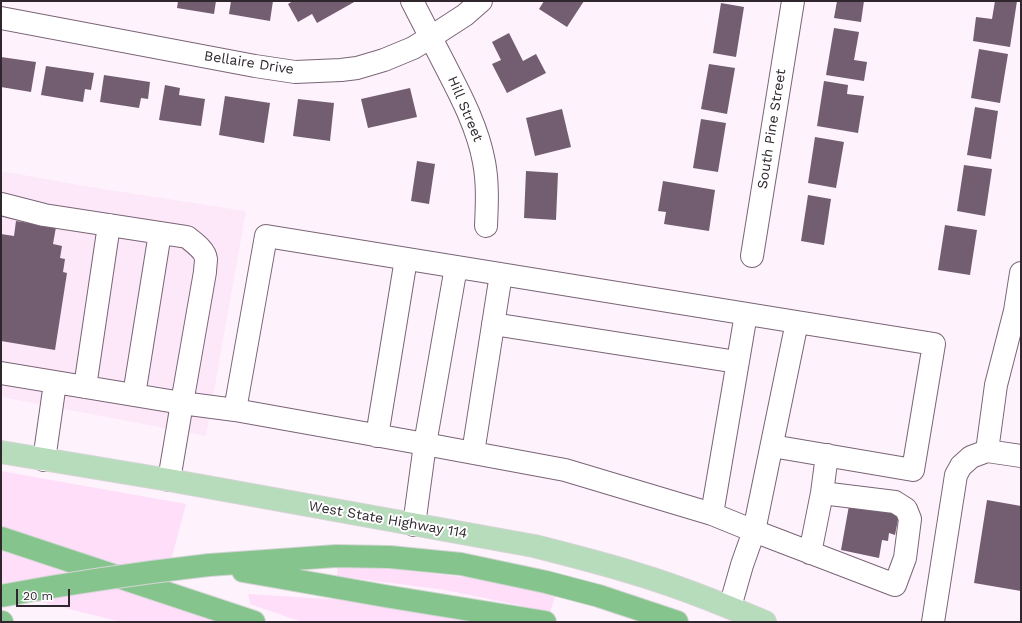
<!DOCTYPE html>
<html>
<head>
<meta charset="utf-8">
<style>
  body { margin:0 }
  #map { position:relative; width:1022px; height:623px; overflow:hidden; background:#fef3fc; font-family:"Work Sans",sans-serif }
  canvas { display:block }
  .frame { position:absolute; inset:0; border:2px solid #2f262e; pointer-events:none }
  .scale { position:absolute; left:16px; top:589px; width:54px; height:18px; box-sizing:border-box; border:2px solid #2f262e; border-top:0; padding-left:5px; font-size:12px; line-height:14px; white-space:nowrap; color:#2f262e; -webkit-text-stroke:3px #fff; paint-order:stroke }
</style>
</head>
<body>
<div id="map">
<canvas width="1022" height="623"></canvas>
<div class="frame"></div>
<div class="scale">20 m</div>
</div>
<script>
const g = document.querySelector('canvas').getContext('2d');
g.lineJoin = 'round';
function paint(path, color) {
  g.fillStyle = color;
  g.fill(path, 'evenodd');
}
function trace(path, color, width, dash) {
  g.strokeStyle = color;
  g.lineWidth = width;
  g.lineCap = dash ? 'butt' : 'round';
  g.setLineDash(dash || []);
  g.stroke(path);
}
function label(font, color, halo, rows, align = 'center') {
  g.font = font + ' "Work Sans",sans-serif';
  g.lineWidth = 4;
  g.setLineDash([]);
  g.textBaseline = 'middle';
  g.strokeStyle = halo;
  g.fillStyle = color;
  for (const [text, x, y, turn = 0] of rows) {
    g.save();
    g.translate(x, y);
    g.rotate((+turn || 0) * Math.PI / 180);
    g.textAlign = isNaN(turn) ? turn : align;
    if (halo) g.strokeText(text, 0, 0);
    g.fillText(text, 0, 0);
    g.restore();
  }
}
const built = new Path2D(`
  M 1,171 L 84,186 L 246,211 L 206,436 L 1,397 Z`);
const green = new Path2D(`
  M 1,471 L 186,504 L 165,583 L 1,526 Z
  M 1,550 L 219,622 L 121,622 L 1,592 Z
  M 338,566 L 392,569 L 508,582 L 556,594 L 550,612 L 499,601 L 445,590 L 337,576 Z
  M 248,594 L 345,600 L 435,610 L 495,622 L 302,622 L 250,604 Z`);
const building = new Path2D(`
  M 178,1 L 216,1 L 214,14 L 177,8 Z
  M 231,1 L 273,1 L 270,21 L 229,14 Z
  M 293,1 L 356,1 L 317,23 L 312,14 L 298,22 L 288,4 Z
  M 544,1 L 584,1 L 567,27 L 539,9 Z
  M 837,1 L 864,1 L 861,22 L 834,18 Z
  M 995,1 L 1017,1 L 1010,47 L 973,41 L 976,17 L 992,19 Z
  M 721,3 L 744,7 L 736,57 L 713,53 Z
  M 834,28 L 859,32 L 854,60 L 867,62 L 864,81 L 826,75 Z
  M 509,33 L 523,61 L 536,54 L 546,73 L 507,93 L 492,64 L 501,60 L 492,42 Z
  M 979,49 L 1008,54 L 1000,103 L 971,98 Z
  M 1,57 L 36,62 L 31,92 L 1,87 Z
  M 709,64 L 735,68 L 727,114 L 701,109 Z
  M 46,66 L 94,73 L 91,90 L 85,89 L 83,102 L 41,95 Z
  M 104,75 L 150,82 L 148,99 L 141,98 L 139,108 L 100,102 Z
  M 824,81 L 848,85 L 847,94 L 864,96 L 858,133 L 817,126 Z
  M 165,85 L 180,88 L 179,95 L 205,99 L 201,126 L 159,120 Z
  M 410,88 L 417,117 L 368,128 L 361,99 Z
  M 225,96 L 270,103 L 264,143 L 219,135 Z
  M 298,99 L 334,103 L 330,141 L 293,136 Z
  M 975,107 L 998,111 L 991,159 L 967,155 Z
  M 562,109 L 571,147 L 535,156 L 526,118 Z
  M 701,119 L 726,123 L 718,172 L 693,168 Z
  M 815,137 L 844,142 L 836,188 L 808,183 Z
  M 417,161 L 435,164 L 429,204 L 411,201 Z
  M 964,165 L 992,169 L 985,216 L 957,211 Z
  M 526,171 L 558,173 L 556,220 L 524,218 Z
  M 663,181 L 715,190 L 709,231 L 664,224 L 666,212 L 658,211 Z
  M 808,195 L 831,199 L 824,245 L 801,241 Z
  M 16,221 L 56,227 L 53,244 L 62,246 L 60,258 L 65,259 L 63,272 L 67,273 L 55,350 L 1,341 L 1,234 L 14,236 Z
  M 945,225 L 977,230 L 970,275 L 938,270 Z
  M 850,500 L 900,509 L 895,535 L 889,533 L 888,541 L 882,540 L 879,558 L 841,550 Z
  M 987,500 L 1021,506 L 1021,591 L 974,583 Z`);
const minor = new Path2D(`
  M 412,1 C 424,24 435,46 447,69 C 462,98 478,129 484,162 C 488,183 487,204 486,226
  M 1,18 L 255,66 L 295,72 L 341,70 L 357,68 L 384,60 L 413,48 L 431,37 L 465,15 L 481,1
  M 1,204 L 44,215 L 187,237 C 193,242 205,250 206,259 C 206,263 205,268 205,272 L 182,403 L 235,410
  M 752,256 L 793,1
  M 456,267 L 425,444 L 235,410 L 266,236 L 797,322
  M 493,324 L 737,362
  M 1,373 L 182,403 L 169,480
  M 85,387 L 109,225
  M 134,395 L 160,233
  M 377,436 L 406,259
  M 772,446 L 913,470 L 934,344 L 797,322 L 754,531 L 895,585 L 905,558 L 910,519 L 906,509 L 895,502 L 822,493
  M 987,451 L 996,385 L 1015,311 L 1021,273
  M 473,453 L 501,274
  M 44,460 L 55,383
  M 712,514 L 746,314
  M 414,525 L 425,444 L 565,470 L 712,514 L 754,531 L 742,565 L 730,607
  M 810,553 L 822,493 L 827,455
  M 933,622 L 956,475 L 961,466 L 971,457 L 987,451 L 1021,456`);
const major = new Path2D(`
  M 1,452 L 169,480 L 534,546 C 570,555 605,564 640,575 C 683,588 724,605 765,622`);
const highway = new Path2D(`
  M 1,538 L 254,622
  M 209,565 L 336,556 L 390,557 L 461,564 L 546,582 L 599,596 L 677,622
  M 243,571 L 385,596 L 545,622
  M 1,622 L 2,622`);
const highwayBridge = new Path2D(`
  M 1,596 C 70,583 139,573 209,565`);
const streetNames = [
  ["Bellaire Drive",249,63,9],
  ["Hill Street",465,109,67],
  ["South Pine Street",772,129,-81],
  ["West State Highway 114",388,520,10]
];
paint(built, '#fce8f9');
paint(green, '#fedef9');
paint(building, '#735d70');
trace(minor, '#7a6477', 24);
trace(major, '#d5d4d5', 24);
trace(highway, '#d5d4d5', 24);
trace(minor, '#fff', 22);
trace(major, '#b6dcbb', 22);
trace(highway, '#85c58d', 22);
trace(highwayBridge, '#d5d4d5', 24, []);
trace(highwayBridge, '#85c58d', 22);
label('14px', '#2f262e', '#fff', streetNames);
</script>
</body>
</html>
